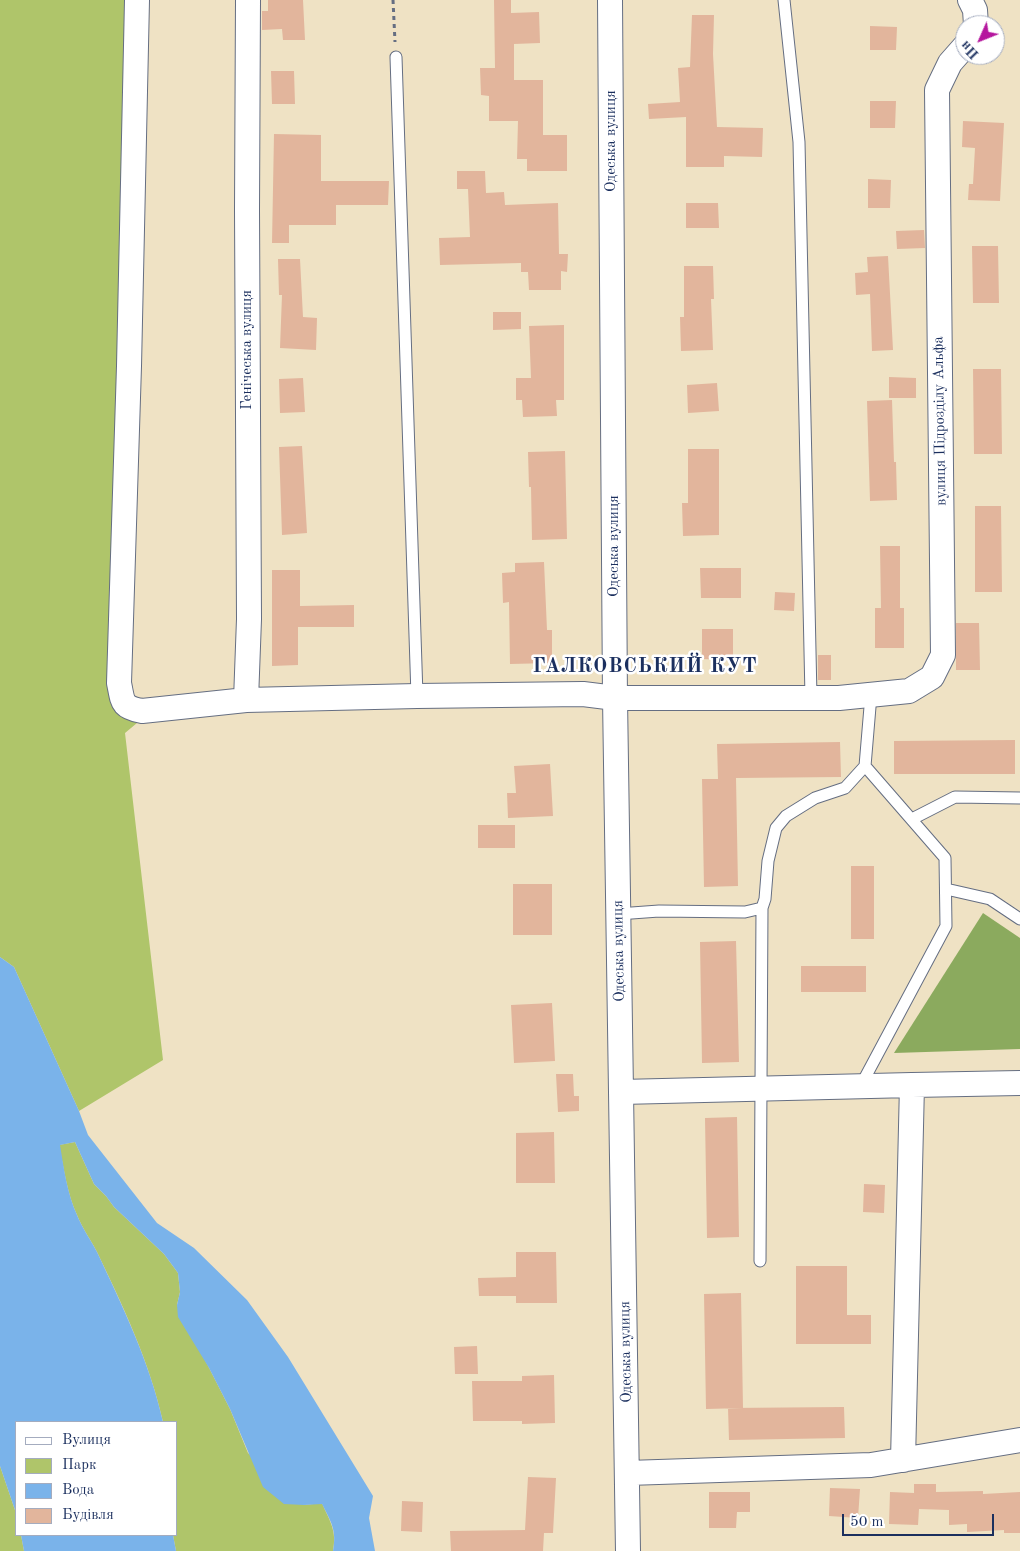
<!DOCTYPE html>
<html>
<head>
<meta charset="utf-8">
<style>
  body { margin:0 }
  #map { position:relative; width:1020px; height:1551px; overflow:hidden; background:#efe2c4; font-family:"Old Standard TT",serif }
  canvas { display:block }
  .legend { position:absolute; left:15px; top:1421px; width:162px; height:115px; box-sizing:border-box; background:#fff; border:1px solid #a4acbf; margin:0; padding:6px 9px; list-style:none; font-size:15px; color:#1b2f5e }
  .legend li { display:flex; align-items:center; gap:10px; height:25px }
  .legend b { width:25px; border:1px solid #a4acbf }
  .north { position:absolute; left:955px; top:15px; width:50px; height:50px; box-sizing:border-box; background:#fff; border:1px solid #a4acbf; border-radius:50%; rotate:226deg; font-size:14px; font-weight:700; line-height:20px; text-align:center; color:#1b2f5e }
  .north::after { content:''; display:block; margin:auto; width:18px; height:22px; background:#b5179e; clip-path:polygon(50% 0,100% 100%,50% 72%,0 100%) }
  .scale { position:absolute; left:842px; top:1514px; width:152px; height:22px; box-sizing:border-box; border:2px solid #1b2f5e; border-top:0; padding-left:6px; font-size:15px; line-height:18px; white-space:nowrap; color:#1b2f5e; -webkit-text-stroke:4px #fff; paint-order:stroke }
</style>
</head>
<body>
<div id="map">
<canvas width="1020" height="1551"></canvas>
<ul class="legend">
<li><b style="height:6px;background:#fff"></b>Вулиця</li>
<li><b style="height:14px;background:#afc56a"></b>Парк</li>
<li><b style="height:14px;background:#7ab3ea"></b>Вода</li>
<li><b style="height:14px;background:#e2b59c"></b>Будівля</li>
</ul>
<div class="north">Пн</div>
<div class="scale">50 m</div>
</div>
<script>
const g = document.querySelector('canvas').getContext('2d');
g.lineJoin = 'round';
function paint(path, color) {
  g.fillStyle = color;
  g.fill(path, 'evenodd');
}
function trace(path, color, width, dash) {
  g.strokeStyle = color;
  g.lineWidth = width;
  g.lineCap = dash ? 'butt' : 'round';
  g.setLineDash(dash || []);
  g.stroke(path);
}
function label(font, color, halo, rows, align = 'center') {
  g.font = font + ' "Old Standard TT",serif';
  g.lineWidth = 5;
  g.setLineDash([]);
  g.textBaseline = 'middle';
  g.strokeStyle = halo;
  g.fillStyle = color;
  for (const [text, x, y, turn = 0] of rows) {
    g.save();
    g.translate(x, y);
    g.rotate((+turn || 0) * Math.PI / 180);
    g.textAlign = isNaN(turn) ? turn : align;
    if (halo) g.strokeText(text, 0, 0);
    g.fillText(text, 0, 0);
    g.restore();
  }
}
const green = new Path2D(`
  M 0,0 L 128,0 L 114,706 L 124,718 L 137,723 L 125,733 L 163,1060 L 79,1111 L 14,967 L 0,957 Z
  M 75,1142 L 94,1184 L 106,1196 L 114,1207 L 164,1254 L 178,1273 L 180,1292 L 177,1305 L 230,1409 L 248,1453 L 304,1505 L 322,1503 C 330,1522 337,1530 333,1551 L 176,1551 L 173,1535 L 176,1535 L 176,1422 L 163,1422 C 150,1363 123,1306 97,1252 C 91,1240 82,1228 77,1215 C 67,1193 64,1169 59,1145 Z
  M 0,1466 L 16,1513 L 16,1535 L 21,1535 L 24,1551 L 0,1551 Z`);
const forest = new Path2D(`
  M 983,913 L 1020,938 L 1020,1049 L 894,1053 Z`);
const water = new Path2D(`
  M 0,957 L 14,967 L 79,1111 L 88,1135 L 157,1223 L 194,1248 L 247,1300 L 288,1357 L 373,1496 L 369,1518 L 375,1551 L 333,1551 C 337,1530 331,1522 322,1504 L 304,1505 L 284,1504 L 263,1487 L 230,1409 L 209,1368 L 178,1317 L 177,1305 L 180,1292 L 178,1273 L 164,1254 L 114,1207 L 106,1196 L 94,1184 L 75,1142 L 60,1145 C 64,1169 67,1193 77,1215 C 82,1228 91,1240 97,1252 C 123,1307 150,1363 163,1422 L 16,1422 L 16,1513 L 0,1466 Z
  M 21,1535 L 173,1535 L 176,1551 L 24,1551 Z`);
const building = new Path2D(`
  M 268,0 L 303,0 L 305,40 L 283,40 L 282,29 L 262,30 L 262,11 L 268,11 Z
  M 494,0 L 511,0 L 511,13 L 539,12 L 540,43 L 514,44 L 514,80 L 543,80 L 543,135 L 567,135 L 567,171 L 527,171 L 527,159 L 517,159 L 518,121 L 489,121 L 489,96 L 481,95 L 480,68 L 495,68 Z
  M 692,15 L 714,15 L 713,54 L 717,127 L 763,128 L 762,157 L 724,156 L 724,167 L 686,167 L 686,117 L 649,119 L 648,104 L 680,102 L 678,68 L 690,67 Z
  M 870,26 L 897,27 L 896,50 L 870,50 Z
  M 271,71 L 294,71 L 295,104 L 272,104 Z
  M 870,101 L 896,101 L 895,128 L 870,128 Z
  M 963,121 L 1004,123 L 1000,201 L 968,200 L 969,184 L 973,184 L 975,148 L 962,147 Z
  M 274,134 L 321,135 L 321,181 L 389,181 L 388,205 L 336,205 L 336,225 L 289,225 L 289,243 L 272,243 Z
  M 457,171 L 485,171 L 486,193 L 504,192 L 505,205 L 558,203 L 559,254 L 568,254 L 567,272 L 561,271 L 561,290 L 529,290 L 528,272 L 521,272 L 521,263 L 440,265 L 439,238 L 470,237 L 468,189 L 457,189 Z
  M 868,179 L 891,180 L 890,208 L 868,208 Z
  M 686,203 L 718,203 L 719,228 L 686,228 Z
  M 924,230 L 925,248 L 897,249 L 896,231 Z
  M 972,246 L 998,246 L 999,303 L 973,303 Z
  M 888,256 L 893,350 L 872,351 L 870,294 L 856,295 L 855,273 L 868,272 L 867,257 Z
  M 278,259 L 300,259 L 303,317 L 317,318 L 316,350 L 280,348 L 282,295 L 279,295 Z
  M 684,266 L 713,266 L 714,299 L 711,299 L 713,350 L 681,351 L 680,317 L 684,317 Z
  M 493,312 L 521,312 L 521,329 L 493,330 Z
  M 564,325 L 564,400 L 556,400 L 557,416 L 523,417 L 522,400 L 516,400 L 516,378 L 531,378 L 529,326 Z
  M 973,369 L 1001,369 L 1002,454 L 974,454 Z
  M 889,377 L 916,378 L 916,398 L 889,398 Z
  M 303,378 L 305,412 L 280,413 L 279,379 Z
  M 717,383 L 719,411 L 688,413 L 687,385 Z
  M 892,400 L 894,462 L 896,462 L 897,500 L 870,501 L 867,401 Z
  M 302,446 L 307,533 L 282,535 L 279,447 Z
  M 688,449 L 719,449 L 719,535 L 683,536 L 682,503 L 688,503 Z
  M 565,451 L 567,539 L 532,540 L 531,487 L 529,487 L 528,452 Z
  M 975,506 L 1001,506 L 1002,592 L 975,592 Z
  M 880,546 L 900,546 L 900,608 L 904,608 L 904,648 L 875,648 L 875,608 L 881,608 Z
  M 544,562 L 547,630 L 552,630 L 552,663 L 510,664 L 509,602 L 503,603 L 502,573 L 515,572 L 515,563 Z
  M 700,568 L 741,568 L 741,598 L 701,598 Z
  M 272,570 L 300,570 L 300,606 L 354,605 L 354,627 L 298,627 L 298,665 L 272,666 Z
  M 775,592 L 795,593 L 794,611 L 774,610 Z
  M 956,623 L 979,623 L 980,670 L 956,670 Z
  M 702,629 L 733,629 L 733,660 L 702,659 Z
  M 818,655 L 831,655 L 831,680 L 818,680 Z
  M 1015,740 L 1015,774 L 894,774 L 894,741 Z
  M 840,742 L 841,777 L 736,778 L 738,886 L 704,887 L 702,779 L 718,779 L 717,744 Z
  M 550,764 L 553,816 L 508,818 L 507,793 L 516,793 L 514,766 Z
  M 478,825 L 515,825 L 515,848 L 478,848 Z
  M 851,866 L 874,866 L 874,939 L 851,939 Z
  M 513,884 L 552,884 L 552,935 L 513,935 Z
  M 736,941 L 739,1062 L 702,1063 L 700,942 Z
  M 801,966 L 866,966 L 866,992 L 801,992 Z
  M 552,1003 L 555,1061 L 514,1063 L 511,1005 Z
  M 556,1074 L 573,1074 L 574,1096 L 579,1096 L 579,1111 L 558,1112 Z
  M 737,1117 L 739,1237 L 707,1238 L 705,1118 Z
  M 554,1132 L 555,1183 L 516,1183 L 516,1133 Z
  M 864,1184 L 885,1185 L 884,1213 L 863,1212 Z
  M 516,1252 L 556,1252 L 557,1303 L 516,1303 L 516,1296 L 479,1296 L 478,1278 L 516,1277 Z
  M 796,1266 L 847,1266 L 847,1315 L 871,1315 L 871,1344 L 796,1344 Z
  M 741,1293 L 743,1408 L 706,1409 L 704,1294 Z
  M 477,1346 L 478,1374 L 455,1374 L 454,1347 Z
  M 554,1375 L 555,1423 L 522,1424 L 522,1421 L 473,1421 L 472,1381 L 522,1381 L 522,1376 Z
  M 844,1407 L 845,1438 L 729,1440 L 728,1408 Z
  M 528,1477 L 556,1478 L 553,1533 L 544,1533 L 543,1551 L 451,1551 L 450,1531 L 525,1530 Z
  M 914,1484 L 936,1484 L 936,1492 L 983,1491 L 983,1494 L 1020,1492 L 1020,1533 L 1004,1533 L 1004,1530 L 967,1532 L 967,1524 L 949,1525 L 949,1510 L 919,1509 L 918,1525 L 889,1524 L 890,1492 L 914,1493 Z
  M 830,1488 L 860,1489 L 858,1518 L 829,1516 Z
  M 709,1492 L 750,1492 L 750,1512 L 737,1512 L 736,1528 L 709,1528 Z
  M 402,1501 L 423,1502 L 422,1532 L 401,1531 Z`);
const path = new Path2D(`
  M 393,0 L 395,42`);
const service = new Path2D(`
  M 784,0 L 799,142 L 811,697
  M 396,57 L 417,696
  M 912,819 L 955,797 L 1020,798
  M 946,889 L 990,899 L 1020,919
  M 618,914 L 659,911 L 745,912 L 762,908 L 765,899 L 768,861 L 776,828 L 786,816 L 815,798 L 845,788 L 865,766 L 871,695
  M 860,1087 L 946,926 L 945,858 L 865,766
  M 760,1261 L 762,908`);
const minor = new Path2D(`
  M 137,0 L 129,366 L 119,683 C 123,702 121,707 142,711 L 246,700 L 417,696 L 583,694 L 615,698 L 839,698 L 909,691 L 932,677 L 943,655 L 937,90 L 950,63 L 965,46
  M 610,0 L 615,698 L 628,1551
  M 970,0 L 975,10 L 976,25
  M 246,700 L 249,619 L 247,210 L 248,0
  M 621,1092 L 912,1085
  M 903,1460 L 912,1085 L 1020,1083
  M 628,1473 L 871,1465 L 1020,1440`);
const streetNames = [
  ["Одеська вулиця",611,141,-90],
  ["Генічеська вулиця",247,350,-90],
  ["вулиця Підрозділу Альфа",940,421,-91],
  ["Одеська вулиця",614,546,-90],
  ["Одеська вулиця",619,951,-91],
  ["Одеська вулиця",626,1352,-91]
];
const districtNames = [
  ["ГАЛКОВСЬКИЙ КУТ",645,667]
];
paint(green, '#afc56a');
paint(forest, '#8baa5e');
paint(water, '#7ab3ea');
paint(building, '#e2b59c');
trace(service, '#656e82', 13);
trace(minor, '#656e82', 26);
trace(path, '#656e82', 3, [4, 4]);
trace(service, '#fff', 11);
trace(minor, '#fff', 24);
label('15px', '#1b2f5e', '#fff', streetNames);
g.letterSpacing = '1px';
label('bold 20px', '#1b2f5e', '#fff', districtNames);
g.letterSpacing = '0px';
</script>
</body>
</html>
